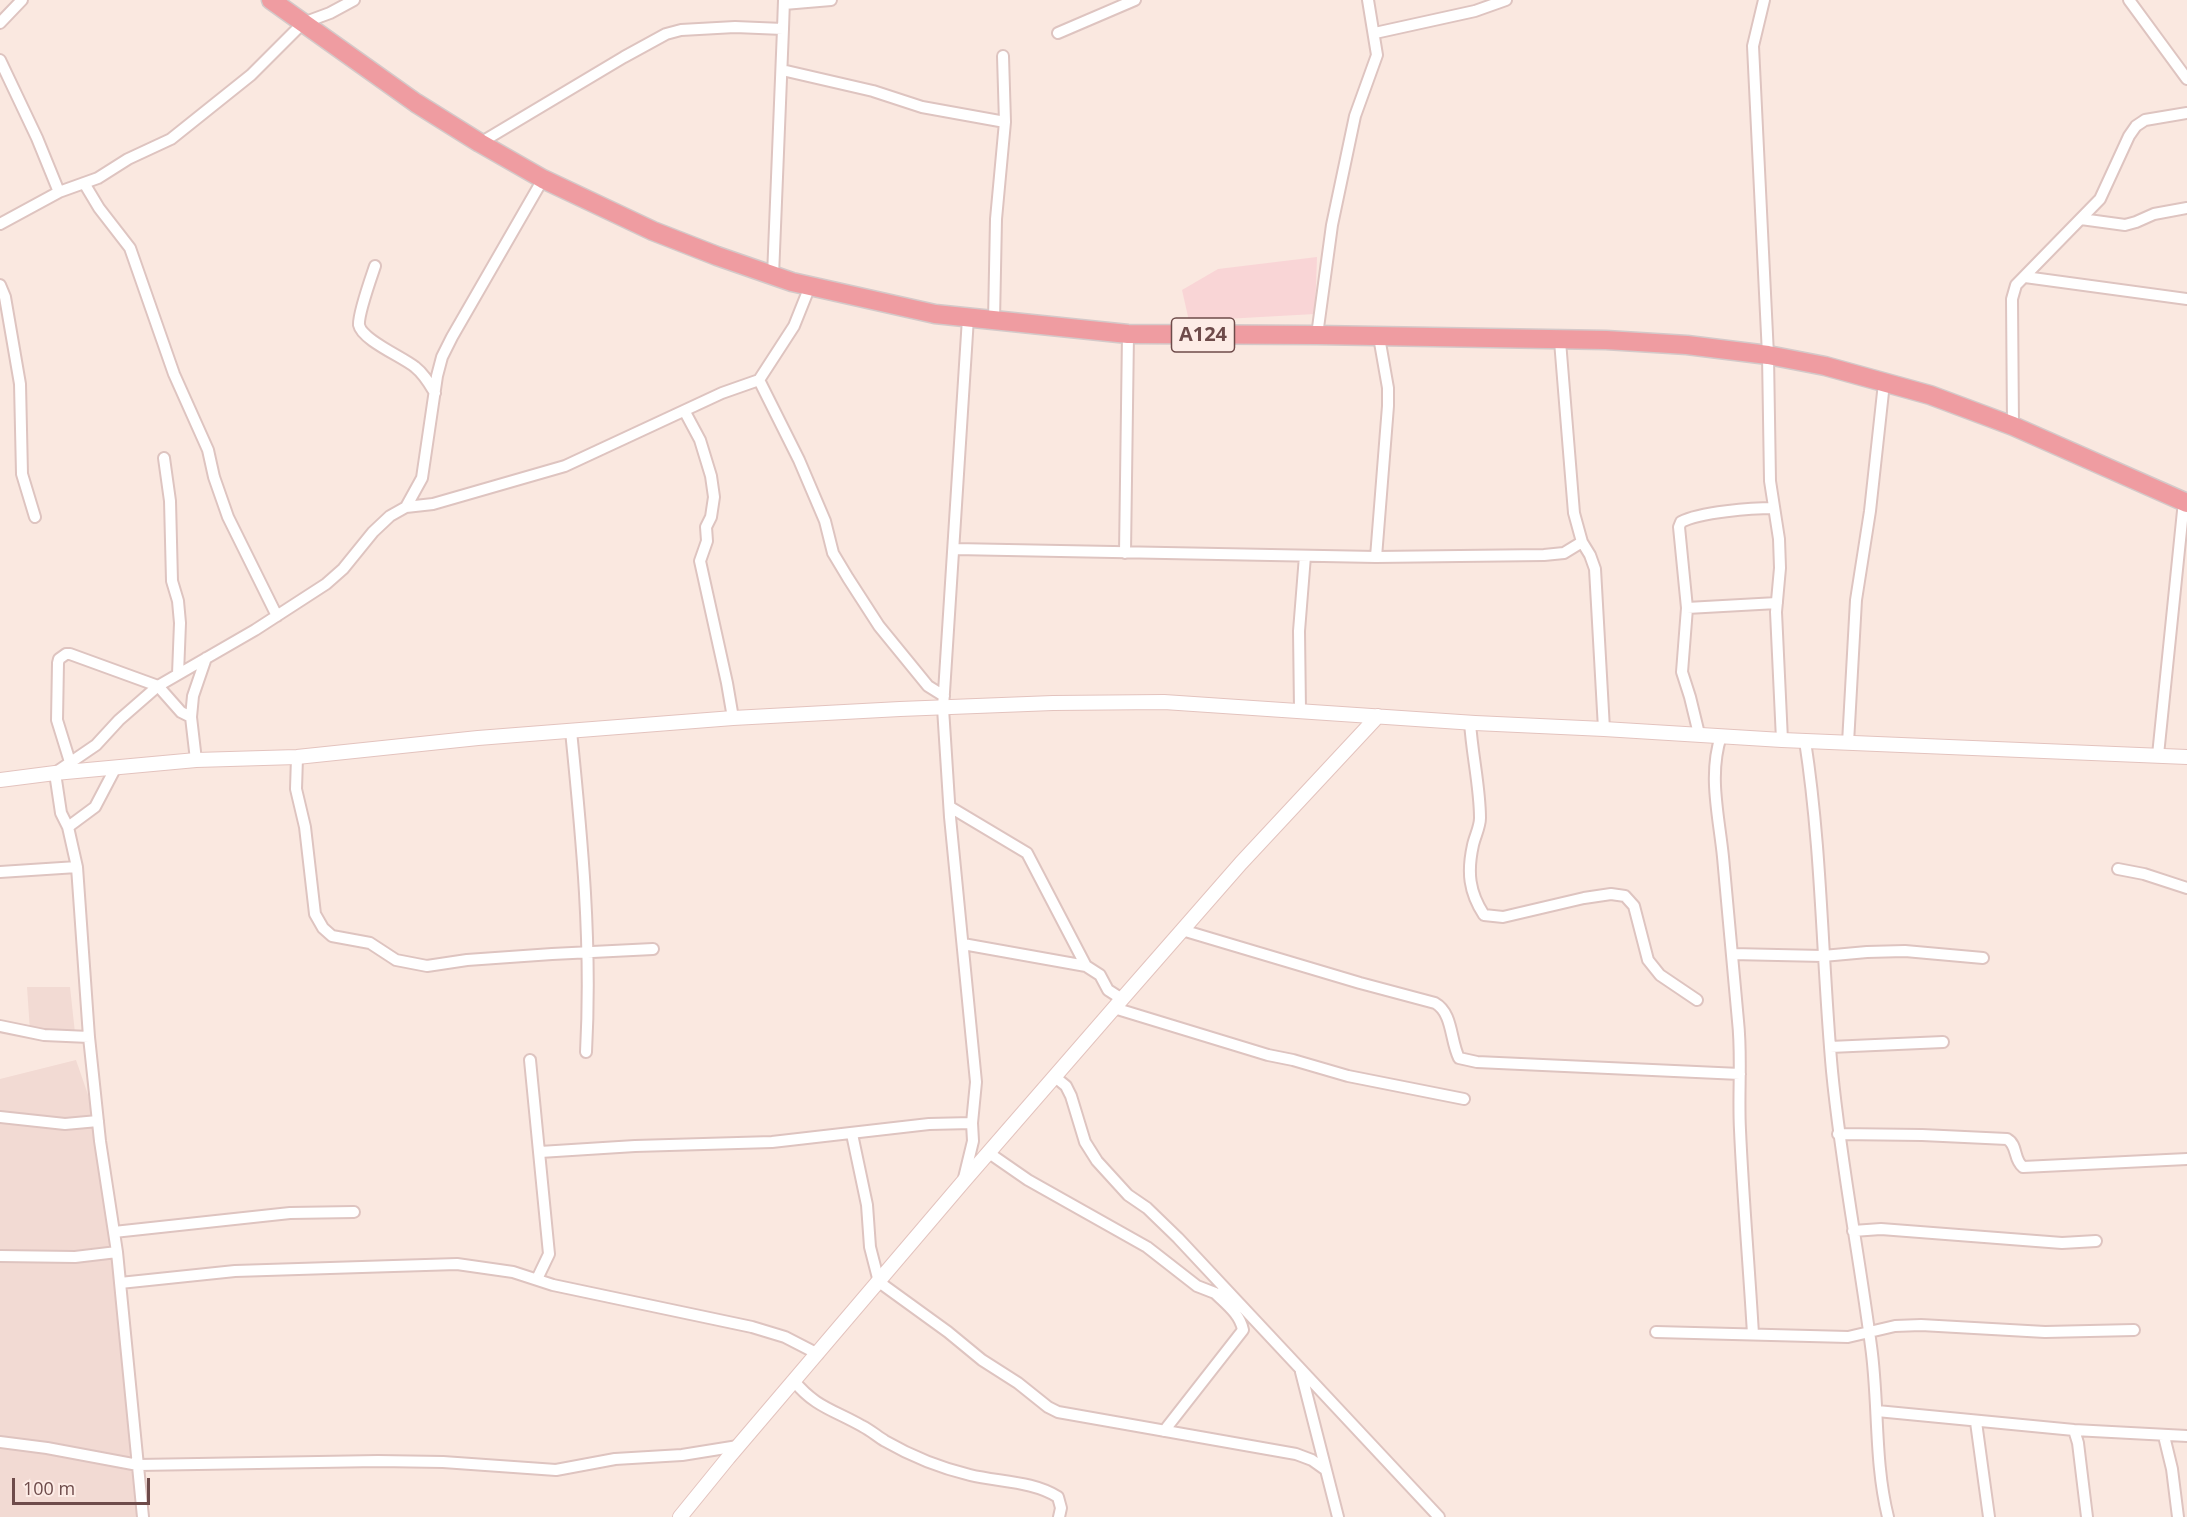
<!DOCTYPE html>
<html>
<head>
<meta charset="utf-8">
<style>
  body { margin:0 }
  #map { position:relative; width:2187px; height:1517px; overflow:hidden; background:#fae8e0; font-family:"Open Sans",sans-serif }
  canvas { display:block }
  .scale { position:absolute; left:12px; top:1478px; width:138px; height:27px; box-sizing:border-box; border:3px solid #6e4b4a; border-top:0; padding-left:8px; font-size:18px; line-height:21px; white-space:nowrap; color:#6e4b4a; -webkit-text-stroke:4px #fdece6; paint-order:stroke }
</style>
</head>
<body>
<div id="map">
<canvas width="2187" height="1517"></canvas>
<div class="scale">100 m</div>
</div>
<script>
const g = document.querySelector('canvas').getContext('2d');
g.lineJoin = 'round';
function paint(path, color) {
  g.fillStyle = color;
  g.fill(path, 'evenodd');
}
function trace(path, color, width, dash) {
  g.strokeStyle = color;
  g.lineWidth = width;
  g.lineCap = dash ? 'butt' : 'round';
  g.setLineDash(dash || []);
  g.stroke(path);
}
function label(font, color, halo, rows, align = 'center') {
  g.font = font + ' "Open Sans",sans-serif';
  g.lineWidth = 4.5;
  g.setLineDash([]);
  g.textBaseline = 'middle';
  g.strokeStyle = halo;
  g.fillStyle = color;
  for (const [text, x, y, turn = 0] of rows) {
    g.save();
    g.translate(x, y);
    g.rotate((+turn || 0) * Math.PI / 180);
    g.textAlign = isNaN(turn) ? turn : align;
    if (halo) g.strokeText(text, 0, 0);
    g.fillText(text, 0, 0);
    g.restore();
  }
}
const residential = new Path2D(`
  M 27,987 L 70,987 L 75,1033 L 30,1031 Z
  M 76,1060 L 97,1121 L 137,1460 L 140,1517 L 0,1517 L 0,1079 Z`);
const commercial = new Path2D(`
  M 1317,257 L 1315,314 L 1189,321 L 1182,290 L 1218,269 Z`);
const street = new Path2D(`
  M 1764,0 L 1753,46 L 1768,355 L 1770,481 L 1779,539 L 1780,568 L 1776,612 L 1782,740
  M 2129,0 L 2187,79
  M 784,4 L 831,0
  M 0,23 L 22,0
  M 783,29 L 784,0
  M 1058,33 L 1135,0
  M 1375,33 L 1475,11 L 1506,0
  M 0,60 L 37,138 L 59,192
  M 782,70 L 873,91 L 922,107 L 1005,122
  M 480,143 L 624,57 L 666,34 L 681,30 L 735,27 L 783,29 L 773,276
  M 543,179 L 452,337 L 442,357 L 437,376 L 422,478 L 406,507 L 433,504 L 565,466 L 722,393 L 759,380
  M 84,183 L 99,208 L 130,248 L 174,374 L 208,450 L 214,477 L 228,517 L 277,616
  M 2081,219 L 2125,225 L 2136,222 L 2154,214 L 2187,208
  M 0,224 L 59,192 L 98,178 L 128,159 L 171,139 L 251,75 L 303,23 L 330,13 L 354,0
  M 375,266 C 371,278 358,314 359,325 C 362,340 403,357 415,367 C 424,374 429,383 435,393
  M 2025,277 L 2187,299
  M 0,285 L 5,297 L 20,384 L 22,474 L 35,517
  M 810,286 L 794,326 L 759,380 L 799,460 L 825,521 L 833,553 L 848,578 L 879,626 L 928,686 L 944,696
  M 994,321 L 996,219 L 1005,122 L 1003,56
  M 1317,335 L 1332,225 L 1355,116 L 1377,55 L 1368,0
  M 1560,341 L 1574,513 L 1582,542 L 1590,555 L 1595,569 L 1604,729
  M 685,412 L 700,440 L 711,476 L 714,497 L 711,517 L 706,527 L 707,541 L 700,561 L 727,683 L 733,718
  M 2013,426 L 2012,299 L 2016,285 L 2100,199 L 2129,136 L 2136,126 L 2145,120 L 2187,113
  M 164,458 L 170,501 L 172,581 L 178,601 L 180,623 L 178,674
  M 955,549 L 1376,557 L 1544,555 L 1564,553 L 1582,542
  M 1125,553 L 1128,334
  M 1376,557 L 1388,406 L 1388,388 L 1379,337
  M 1687,608 L 1777,603
  M 1300,710 L 1299,631 L 1305,556
  M 1470,722 C 1472,755 1480,787 1480,818 C 1480,827 1475,836 1473,845 C 1467,872 1469,892 1484,915 L 1503,917 L 1584,898 L 1611,894 L 1625,896 L 1634,906 L 1648,960 L 1660,975 L 1697,1000
  M 571,731 C 582,839 592,943 586,1052
  M 1699,734 L 1690,697 L 1682,672 L 1687,608 L 1679,527 L 1681,522 C 1700,512 1752,508 1774,508
  M 1721,736 C 1708,775 1719,817 1723,857 C 1728,912 1733,966 1738,1021 C 1742,1057 1738,1093 1740,1130 C 1743,1198 1749,1266 1753,1334
  M 1805,741 C 1822,850 1822,962 1832,1071 C 1841,1164 1859,1254 1871,1346 C 1879,1402 1874,1461 1888,1517
  M 1848,743 L 1856,600 L 1870,511 L 1884,383
  M 2158,755 L 2184,501
  M 297,757 L 296,789 L 305,827 L 315,914 L 323,928 L 332,936 L 370,943 L 396,960 L 427,966 L 467,960 L 552,954 L 653,949
  M 196,760 L 191,717 L 193,696 L 206,658
  M 70,762 L 57,720 L 58,663 L 59,659 L 66,654 L 70,654 L 158,686 L 181,712 L 191,717
  M 950,807 L 1027,853 L 1086,966
  M 68,827 L 95,807 L 116,767
  M 2118,869 L 2144,874 L 2187,888
  M 0,872 L 77,867
  M 1182,930 L 1360,983 L 1435,1003 C 1453,1013 1450,1040 1459,1058 L 1477,1062 L 1740,1074
  M 963,944 L 1086,966 L 1100,975 L 1108,990 L 1122,999
  M 1732,954 L 1823,956 L 1867,952 L 1905,951 L 1983,958
  M 1114,1008 L 1268,1055 L 1293,1060 L 1348,1076 L 1464,1099
  M 0,1026 L 44,1035 L 89,1037
  M 1830,1047 L 1943,1042
  M 530,1060 L 549,1254 L 537,1279
  M 1055,1077 L 1066,1086 L 1071,1096 L 1085,1142 L 1097,1161 L 1128,1195 L 1147,1208 L 1178,1238 L 1439,1517
  M 0,1117 L 65,1124 L 98,1121
  M 852,1134 L 867,1205 L 870,1247 L 879,1282 L 948,1332 L 982,1360 L 1018,1383 L 1048,1407 L 1058,1412 L 1296,1454 L 1312,1460 L 1326,1470
  M 1838,1134 L 1922,1135 L 2007,1139 C 2018,1145 2013,1159 2023,1167 L 2187,1159
  M 540,1152 L 635,1146 L 772,1142 L 929,1124 L 972,1123
  M 989,1153 L 1028,1180 L 1147,1247 L 1197,1286 L 1215,1293 L 1232,1297
  M 964,1178 L 973,1141 L 972,1123 L 976,1082 L 950,817 L 943,708 L 968,318
  M 1853,1231 L 1881,1229 L 2062,1243 L 2096,1241
  M 114,1232 L 290,1213 L 354,1212
  M 0,1256 L 75,1257 L 117,1252
  M 120,1283 L 235,1271 L 457,1264 L 513,1272 L 553,1285 L 752,1327 L 785,1337 L 818,1354
  M 1656,1332 L 1848,1337 L 1895,1326 L 1921,1325 L 2045,1332 L 2134,1330
  M 1301,1372 L 1338,1517
  M 794,1381 C 815,1407 834,1410 862,1426 C 870,1430 877,1436 885,1441 C 911,1456 941,1468 970,1475 C 999,1482 1033,1481 1058,1497 L 1061,1508 L 1059,1517
  M 1877,1411 L 2074,1430 L 2187,1436
  M 1976,1422 L 1989,1517
  M 2074,1430 L 2078,1443 L 2087,1517
  M 1164,1431 L 1243,1330 C 1240,1314 1226,1304 1215,1293
  M 2164,1436 L 2172,1469 L 2178,1517
  M 0,1442 L 47,1448 L 138,1465 L 378,1461 L 443,1462 L 556,1470 L 615,1459 L 682,1455 L 738,1446
  M 143,1517 L 117,1252 L 100,1141 L 89,1037 L 77,867 L 68,827 L 61,813 L 55,773 L 96,745 L 119,720 L 158,686 L 255,630 L 326,584 L 343,569 L 373,532 L 390,516 L 406,507`);
const secondary = new Path2D(`
  M 0,780 L 55,773 L 196,760 L 297,757 L 478,738 L 733,718 L 900,709 L 1053,703 L 1164,702 L 1475,723 L 1604,729 L 1782,740 L 2187,757
  M 680,1517 L 728,1458 L 963,1182 L 1122,999 L 1241,863 L 1378,716`);
const highway = new Path2D(`
  M 271,0 L 416,103 L 480,143 L 543,179 L 653,231 L 717,256 L 792,282 L 935,314 L 1128,334 L 1317,335 L 1606,340 L 1687,345 L 1768,355 L 1825,366 L 1930,395 L 2013,426 L 2187,503`);
const shields = [
  [1203,335,63]
];
const shieldNames = [
  ["A124",1203,335]
];
paint(residential, '#f2dad3');
paint(commercial, '#f9d5d6');
trace(street, '#dec4c0', 14);
trace(secondary, '#e3c3be', 16);
trace(highway, '#d4c9c9', 21);
trace(street, '#fff', 10);
trace(secondary, '#fff', 14);
trace(highway, '#ef9ca1', 18);
for (const [x, y, w] of shields) {
  const box = new Path2D();
  box.roundRect(x - w / 2, y - 17, w, 34, 4.5);
  g.fillStyle = '#fdece6';
  g.fill(box);
  trace(box, '#6e4b4a', 1.5);
}
label('bold 20px', '#6e4b4a', null, shieldNames);
</script>
</body>
</html>
